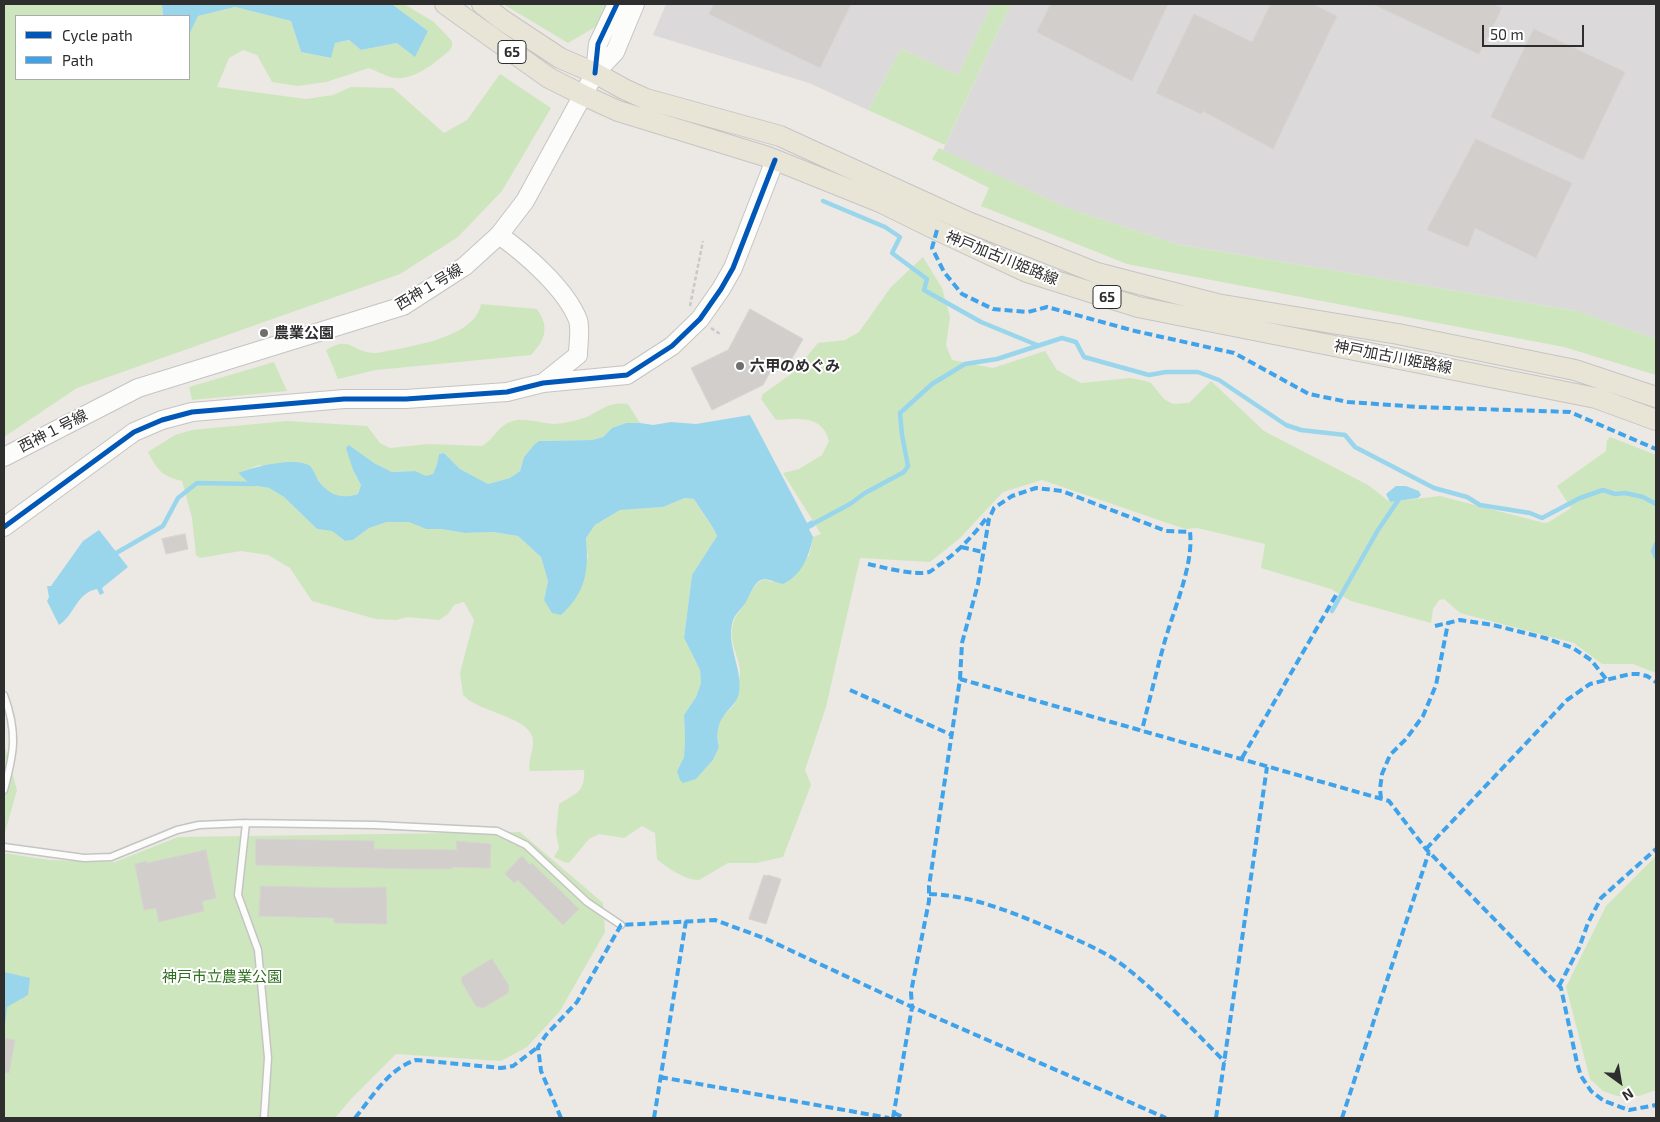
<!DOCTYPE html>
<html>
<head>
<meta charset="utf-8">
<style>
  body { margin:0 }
  #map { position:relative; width:1660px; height:1122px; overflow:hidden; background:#ece8e4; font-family:"Exo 2",sans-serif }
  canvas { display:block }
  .frame { position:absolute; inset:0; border:5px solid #2e2e2e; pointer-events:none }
  .legend { position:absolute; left:15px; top:15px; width:175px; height:65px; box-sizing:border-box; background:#fff; border:1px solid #ababab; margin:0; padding:6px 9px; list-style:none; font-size:15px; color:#2e2e2e }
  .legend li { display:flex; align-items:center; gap:10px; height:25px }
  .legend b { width:25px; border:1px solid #ababab }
  .north { position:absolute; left:1595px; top:1057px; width:50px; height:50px; -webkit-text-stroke:4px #fff; paint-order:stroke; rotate:148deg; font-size:14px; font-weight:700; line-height:20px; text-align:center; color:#2e2e2e }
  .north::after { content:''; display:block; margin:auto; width:18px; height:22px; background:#2e2e2e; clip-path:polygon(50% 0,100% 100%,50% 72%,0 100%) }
  .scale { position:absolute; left:1482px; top:25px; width:102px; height:22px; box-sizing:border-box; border:2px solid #2e2e2e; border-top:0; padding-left:6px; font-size:15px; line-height:18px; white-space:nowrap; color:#2e2e2e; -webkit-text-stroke:4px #fff; paint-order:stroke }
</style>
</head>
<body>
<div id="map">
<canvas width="1660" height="1122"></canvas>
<div class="frame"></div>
<ul class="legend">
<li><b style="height:6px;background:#0057b8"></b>Cycle path</li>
<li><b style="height:6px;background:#3ea3eb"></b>Path</li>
</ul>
<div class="north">N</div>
<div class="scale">50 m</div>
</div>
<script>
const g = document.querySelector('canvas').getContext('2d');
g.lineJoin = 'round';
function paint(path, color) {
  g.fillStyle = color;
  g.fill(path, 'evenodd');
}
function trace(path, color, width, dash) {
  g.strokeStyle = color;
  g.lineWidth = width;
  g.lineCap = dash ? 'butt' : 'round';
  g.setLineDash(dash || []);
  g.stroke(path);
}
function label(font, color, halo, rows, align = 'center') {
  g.font = font + ' "Exo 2","Noto Sans JP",sans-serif';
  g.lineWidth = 4;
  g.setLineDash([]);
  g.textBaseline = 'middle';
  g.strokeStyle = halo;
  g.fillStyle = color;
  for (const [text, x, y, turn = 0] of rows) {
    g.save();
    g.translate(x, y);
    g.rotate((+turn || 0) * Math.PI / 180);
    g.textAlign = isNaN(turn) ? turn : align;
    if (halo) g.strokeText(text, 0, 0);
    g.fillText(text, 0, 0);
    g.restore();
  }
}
const industrial = new Path2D(`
  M 666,4 L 992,4 L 958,75 L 901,49 L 868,110 L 809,83 L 653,35 Z
  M 1011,4 L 1656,4 L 1656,339 L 1577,311 L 1176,244 L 1067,208 L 943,150 Z`);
const green = new Path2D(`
  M 4,4 L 162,4 L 163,16 L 16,16 L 16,79 L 189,79 L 189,35 L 198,16 L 235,7 L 291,21 L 301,52 L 330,58 L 335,43 L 349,40 L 361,50 L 397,43 L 428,31 L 392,4 L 404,4 L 434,22 L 452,41 L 452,46 L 450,50 C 436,62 415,80 395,78 C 387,77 377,71 369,68 L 326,82 L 298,86 L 272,82 L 257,55 L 243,50 L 229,58 L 217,87 L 306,99 L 333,95 L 351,87 L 393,88 L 444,133 L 467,120 L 500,74 L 551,108 L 502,191 L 458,237 L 400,274 L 77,388 L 4,437 Z
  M 503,4 L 607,4 L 597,26 L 568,43 Z
  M 992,4 L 1011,4 L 945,145 L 868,110 L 901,49 L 958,75 Z
  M 939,148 L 1067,208 L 1176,244 L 1577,311 L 1656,339 L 1656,375 L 1564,347 L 1127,264 L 981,206 L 989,188 L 932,159 Z
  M 923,257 L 942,288 L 950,317 L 946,345 L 952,360 L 993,368 L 1045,351 L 1057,370 L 1081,383 L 1130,378 L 1146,381 L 1151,383 L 1164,399 L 1173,404 L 1189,403 L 1211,381 L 1264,431 L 1368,485 L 1390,502 L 1440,496 L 1544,523 L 1549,522 L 1571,508 L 1557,486 L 1606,451 L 1607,440 L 1610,437 L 1656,455 L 1656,673 L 1633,664 L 1602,664 L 1574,643 L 1460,613 L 1444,599 L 1439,600 L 1433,609 L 1431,623 L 1351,601 L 1331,589 L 1261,568 L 1265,544 L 1197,528 L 1185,529 L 1042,480 L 1003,492 L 960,538 L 930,562 L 860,558 L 826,707 L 805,770 L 811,785 L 783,857 L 756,863 L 728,863 L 699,880 C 685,880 667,868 657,859 L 655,833 L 642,826 L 624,838 L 599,834 L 589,839 L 569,863 L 564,862 L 554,857 L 559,848 L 556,832 L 559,804 C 575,794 586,792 584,770 L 530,771 C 527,761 534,751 533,740 C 532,720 487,712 472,702 C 469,701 466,697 463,695 L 460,673 L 474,620 L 464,602 L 454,605 L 448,614 L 439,620 L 407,617 L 397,620 L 376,619 L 312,601 L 290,568 L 268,555 L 241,551 L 200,558 L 196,555 L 192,518 L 182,481 C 162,476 157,470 148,452 L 175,435 L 192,430 L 287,421 L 367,426 L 380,443 L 390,448 L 429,444 L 481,446 C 492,442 497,427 510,422 C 525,416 541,424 555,424 C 565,423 580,420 589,416 C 604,408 610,402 628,404 L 640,423 L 626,423 L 612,428 L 603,437 L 592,440 L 539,441 L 524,457 L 520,471 L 510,478 L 488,484 L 460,469 L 444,453 L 439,454 L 437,464 L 433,474 L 426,477 L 415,471 L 392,472 L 374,463 L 349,445 L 353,470 L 361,485 L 358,494 L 348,497 L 339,497 L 326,491 L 318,479 L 259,465 L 238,473 L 251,485 L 269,488 L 284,497 L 317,529 L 332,531 L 345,541 L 353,540 L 369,528 L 387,522 L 410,522 L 426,529 L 441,529 L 465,533 L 493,532 L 518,536 L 541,557 L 548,581 L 544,600 L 588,558 L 586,538 L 595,525 L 620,510 L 663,507 L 685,498 L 694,499 C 701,512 711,523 717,536 L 692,575 L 684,638 L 700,670 L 701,683 L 696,697 L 684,715 L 685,739 L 684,757 L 677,771 L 696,779 L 713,760 L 719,747 C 716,737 717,724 725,714 C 728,710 733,708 735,703 C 737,695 739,682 740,673 C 740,656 728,644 733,624 C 735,614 742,610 746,601 C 751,592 755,582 765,579 L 772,582 L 809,556 L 813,537 L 821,534 L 783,473 L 799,469 L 822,455 L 829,441 C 822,414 797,419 776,420 L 761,399 L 763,394 L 794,372 L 818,343 L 845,340 L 859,332 L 891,287 Z
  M 481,304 L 537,309 C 550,328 545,340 531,355 L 376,370 L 338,379 L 326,350 C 352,334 352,354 377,353 C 406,347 475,339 481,304 Z
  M 274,362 L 287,391 L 192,400 L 189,387 Z
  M 4,744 L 17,790 L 4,836 Z
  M 520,832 L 603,903 L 605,932 L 560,1011 L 527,1047 L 501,1061 L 396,1054 L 351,1099 L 335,1118 L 4,1118 L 4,853 L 49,860 L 115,862 L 178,837 Z
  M 1656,856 L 1656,1090 L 1639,1096 L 1617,1096 L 1603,1091 L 1590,1079 L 1566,987 L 1606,906 Z`);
const water = new Path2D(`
  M 162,4 L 392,4 L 428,31 L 415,57 L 397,43 L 361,50 L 349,40 L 335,43 L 331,58 L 301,52 L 291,21 L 235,7 L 198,16 L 189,35 L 189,16 L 163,16 Z
  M 750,415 L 807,523 L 812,520 L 815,526 L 809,529 L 813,537 C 809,556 802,575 783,584 C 778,583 768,579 765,579 C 755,579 750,595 746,602 C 741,610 734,614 732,624 C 727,648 743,669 739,693 C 737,703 730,707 725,714 C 717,724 716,737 719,747 L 713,760 L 696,779 L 683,783 L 680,780 L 677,771 L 684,757 L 685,739 L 684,715 L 696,697 L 701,683 L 700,670 L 684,638 L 692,575 L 717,536 C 712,524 701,511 694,499 L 685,498 L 663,507 L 620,510 L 595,525 L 586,538 C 589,571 586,592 561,615 L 552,613 L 544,600 L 548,581 L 541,557 L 518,536 L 493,532 L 465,533 L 441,529 L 426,529 L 409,522 L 387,522 L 369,528 L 353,540 L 345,541 L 332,531 L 317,529 L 284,497 L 269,488 L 251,485 L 238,473 C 253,467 296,456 310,466 C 313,469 316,476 318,480 C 328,494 340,500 358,494 L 361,485 L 353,470 L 346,448 L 349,445 L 374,463 L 392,472 L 415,471 L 426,476 L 433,474 L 437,464 L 439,454 L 444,453 L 460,469 L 488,484 L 510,478 L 520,471 L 524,457 L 534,445 L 539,441 L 592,440 L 603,437 L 612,428 L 626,423 L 640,423 L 653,425 L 671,422 L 696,424 Z
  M 1396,486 L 1406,486 L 1419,491 L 1421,495 L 1418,498 L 1390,502 L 1386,494 Z
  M 99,530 L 128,567 L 102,588 L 104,593 L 100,595 L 97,589 C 76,593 75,615 59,625 L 47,601 L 49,597 L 47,586 L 51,586 L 83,541 Z
  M 4,972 L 30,978 L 28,995 L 7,1007 L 5,1026 Z`);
const stream = new Path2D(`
  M 823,201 L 885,227 L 900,237 L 892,253 L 927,279 L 924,290 L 981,322 L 1037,345
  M 809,526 L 850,504 L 865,493 L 904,472 L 908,466 L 902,435 L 900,413 L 932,384 L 965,364 L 997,359 L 1062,338 L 1076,342 L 1084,357 L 1149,375 L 1166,372 L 1198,372 L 1219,380 L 1286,425 L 1301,430 L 1345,435 L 1355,447 L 1434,488 L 1467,497 L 1480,505 L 1530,513 L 1542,518 L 1580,498 L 1603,490 L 1615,494 L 1625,493 L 1643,497 L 1656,504
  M 1656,544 L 1653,551 L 1656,557
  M 111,556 L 163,526 L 178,498 L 197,483 L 254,484
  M 1332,611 L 1378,530 L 1401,496`);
const building = new Path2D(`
  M 714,4 L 851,4 L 820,68 L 709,14 Z
  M 1051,4 L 1168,4 L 1132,81 L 1037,32 Z
  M 1271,4 L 1312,4 L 1337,16 L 1273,149 L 1203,111 L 1201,114 L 1156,93 L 1194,14 L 1252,42 Z
  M 1373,4 L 1493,4 L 1502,8 L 1479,54 Z
  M 1534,29 L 1625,72 L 1583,160 L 1491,117 Z
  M 1476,139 L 1572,183 L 1536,258 L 1475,228 L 1468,247 L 1427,230 Z
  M 750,309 L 803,339 L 790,362 L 779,356 L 763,385 L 712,410 L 691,368 L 728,350 Z
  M 185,534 L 188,549 L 166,554 L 162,539 Z
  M 256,839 L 374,841 L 374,849 L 457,850 L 456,841 L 491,844 L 490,868 L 452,867 L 452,869 L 423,869 L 256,865 Z
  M 206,850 L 216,898 L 202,901 L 204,911 L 159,922 L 156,908 L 144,910 L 135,864 L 147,861 L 147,863 Z
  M 522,856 L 530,865 L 532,863 L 579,909 L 563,925 L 518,880 L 514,883 L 505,874 Z
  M 764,875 L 767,876 L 768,875 L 781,879 L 766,924 L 749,919 Z
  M 261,886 L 344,888 L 386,887 L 387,924 L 334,923 L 334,918 L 259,916 Z
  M 492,959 L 509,986 L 508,993 L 483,1008 L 476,1006 L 461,981 L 462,977 Z
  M 4,1038 L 15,1040 L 9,1073 L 4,1073 Z`);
const path = new Path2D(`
  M 690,306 L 703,241
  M 711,328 L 720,334`);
const lane = new Path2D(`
  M 4,695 C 18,733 14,753 4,790
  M 246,823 L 238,895 L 258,950 L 268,1058 L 264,1118
  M 4,847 L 84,858 L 111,857 L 177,830 L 199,825 L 246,823 L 375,825 L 497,831 L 526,845 L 587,902 L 621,925`);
const secondary = new Path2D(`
  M 595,73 L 598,44 L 617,4
  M 499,235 C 526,254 566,289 578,320 C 581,329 578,345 578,355 L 543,383
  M 4,457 L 138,388 L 403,306 L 465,266 L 499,235 L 525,201 L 595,73 L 615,52 L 635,4
  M 4,527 L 134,432 L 162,420 L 192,412 L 344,399 L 406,399 L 507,392 L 543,383 L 627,375 L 672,346 L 700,319 L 721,289 L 733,268 L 775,160`);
const primary = new Path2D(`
  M 445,4 L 549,78 L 583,95 L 618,111 L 768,157 L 880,202 L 937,230 L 1027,272 L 1138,307 L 1596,398 L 1656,420
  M 482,4 L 501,19 L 560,58 L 595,73 L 624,89 L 646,99 L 780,136 L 968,222 L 1097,273 L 1217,304 L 1398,334 L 1575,370 L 1656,397`);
const quiet = new Path2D(`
  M 937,230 L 932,248 L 944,272 L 962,294 L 993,309 L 1028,312 L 1047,307 L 1135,331 L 1234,353 L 1309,394 L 1348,402 L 1419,407 L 1570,412 L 1656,449
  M 961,547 L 983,552
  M 868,564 C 882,567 915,576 929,572 C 932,571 936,567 939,565 C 958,552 974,535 988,516
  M 1435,626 L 1460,620 L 1493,625 L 1545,638 L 1573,648 L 1591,660 L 1606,679
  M 960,679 L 962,643 L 978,584 L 989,519 L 994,508 L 1012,496 L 1036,488 L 1062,491 L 1166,531 L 1190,532 C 1194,565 1173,611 1164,644 C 1156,673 1149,702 1142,730
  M 850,690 L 952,735
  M 1242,758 L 1336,595
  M 1381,799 L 1380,789 L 1382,774 L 1390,755 L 1406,739 L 1423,716 L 1436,685 L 1448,623
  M 1426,849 L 1567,700 L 1590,684 L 1630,674 L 1638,674 L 1647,676 L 1656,682
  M 929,894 C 974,895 1018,915 1059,932 C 1084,943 1109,953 1129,970 C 1163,997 1194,1031 1225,1062
  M 1559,986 L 1579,948 L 1588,923 L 1601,898 L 1656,849
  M 660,1077 L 889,1118
  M 894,1113 L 905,1118
  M 355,1118 C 373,1096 388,1069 416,1060 L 501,1068 L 513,1066 L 538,1047
  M 561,1118 L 541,1071 L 538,1047 L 546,1035 L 577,1002 L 621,925 L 715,920 L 764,938 L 912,1007 L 1166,1118
  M 654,1118 L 686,921
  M 893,1118 L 912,1007 L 911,992 L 929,901 L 929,886 L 960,679 L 1389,801 L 1426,849 L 1561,988 L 1577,1063 L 1581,1076 L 1591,1091 L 1604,1101 L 1629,1110 L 1656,1105
  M 1216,1118 L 1267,767
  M 1342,1118 L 1429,852`);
const cycleway = new Path2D(`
  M 595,73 L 598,44 L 617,4
  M 4,527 L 134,432 L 162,420 L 192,412 L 344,399 L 406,399 L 507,392 L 543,383 L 627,375 L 672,346 L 700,319 L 721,289 L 733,268 L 775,160`);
const markers = [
  [264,333,5,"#706f6e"],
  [740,366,5,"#706f6e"]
];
const shields = [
  [512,52,28],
  [1107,297,28]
];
const shieldNames = [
  ["65",512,52],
  ["65",1107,297]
];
const streetNames = [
  ["神戸加古川姫路線",1002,258,22],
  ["西神１号線",429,287,-31],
  ["神戸加古川姫路線",1393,357,11],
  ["西神１号線",53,431,-27]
];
const poiNames = [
  ["農業公園",274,333],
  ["六甲のめぐみ",750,366]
];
const parkNames = [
  ["神戸市立農業公園",222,977]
];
paint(industrial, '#dcd9db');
paint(green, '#cee6be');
paint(water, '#99d6ec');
trace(stream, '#99d6ec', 4.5);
paint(building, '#d1cecb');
trace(building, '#d7d4d0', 1);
trace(lane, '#c5c4c5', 9);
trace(secondary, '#c5c4c5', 20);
trace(primary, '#c6c5c4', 22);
trace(path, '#c9c9c8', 2.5, [4, 2.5]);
trace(lane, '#fcfcfb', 6);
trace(secondary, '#fcfcfb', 18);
trace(primary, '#e8e4d6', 20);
trace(quiet, '#3ea3eb', 4, [8, 4]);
trace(cycleway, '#0057b8', 5);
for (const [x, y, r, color] of markers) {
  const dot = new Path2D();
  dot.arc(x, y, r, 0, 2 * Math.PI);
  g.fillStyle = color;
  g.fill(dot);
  trace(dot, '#fff', 2);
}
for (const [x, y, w] of shields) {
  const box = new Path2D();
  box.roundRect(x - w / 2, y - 11.5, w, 23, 4);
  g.fillStyle = '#fff';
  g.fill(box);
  trace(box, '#2e2e2e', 1);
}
label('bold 14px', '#2e2e2e', null, shieldNames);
label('15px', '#2e2e2e', '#fff', streetNames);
label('bold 15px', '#2e2e2e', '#fff', poiNames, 'left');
label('15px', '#2c6e1b', '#fff', parkNames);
</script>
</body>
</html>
